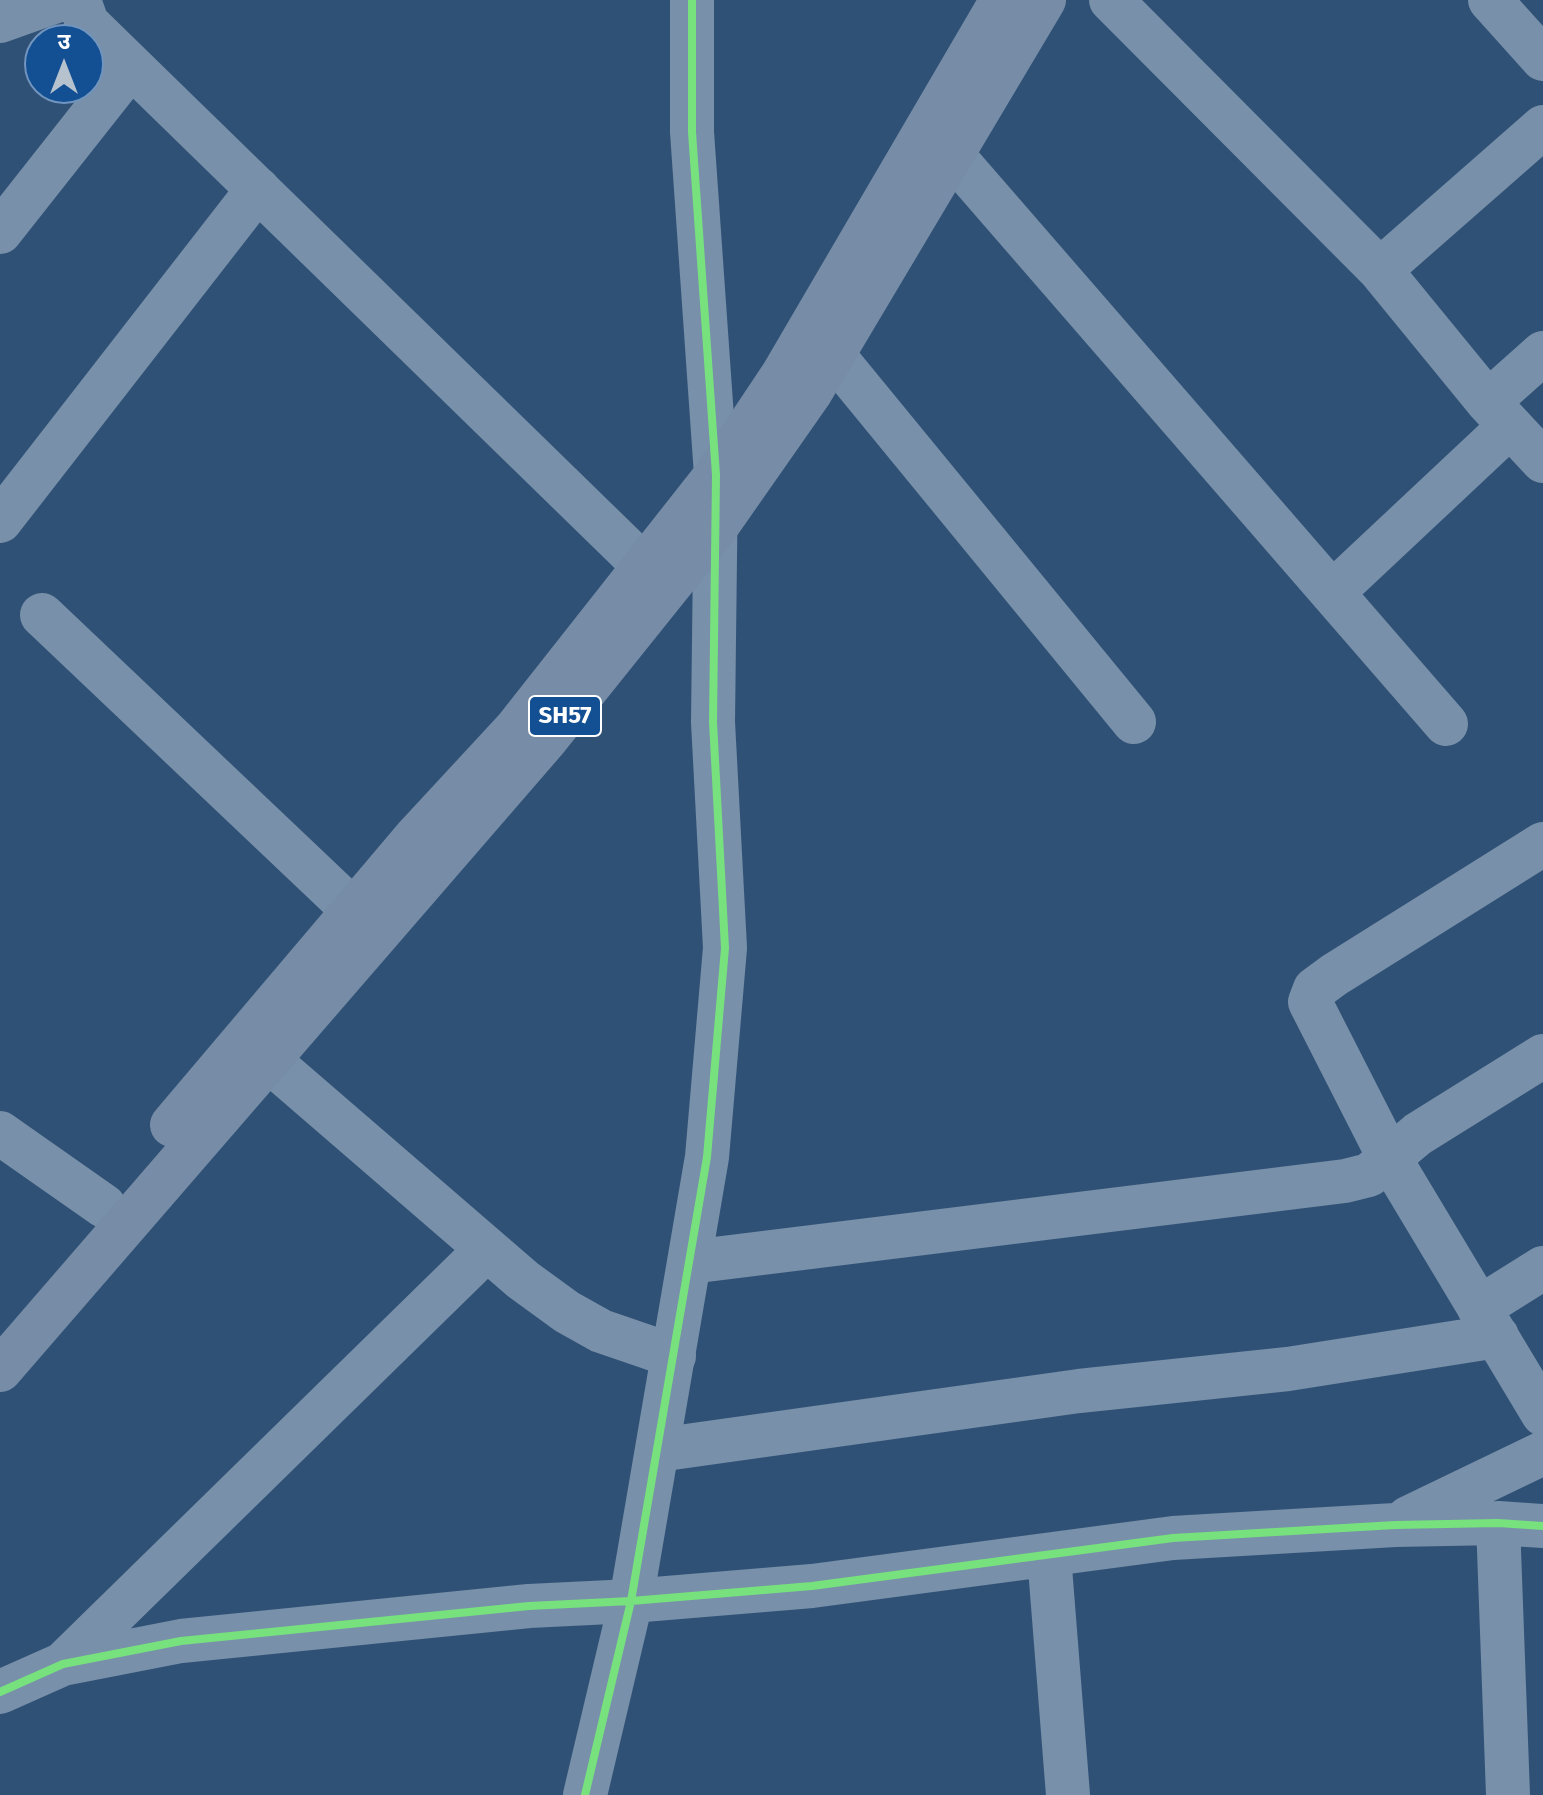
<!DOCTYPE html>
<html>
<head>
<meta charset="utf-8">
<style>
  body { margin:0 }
  #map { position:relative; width:1543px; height:1795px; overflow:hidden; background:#305176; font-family:"Fira Sans","Noto Sans Devanagari",sans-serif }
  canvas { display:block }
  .north { position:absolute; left:24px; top:24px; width:80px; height:80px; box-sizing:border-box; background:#134f93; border:2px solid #7195be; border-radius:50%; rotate:0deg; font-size:22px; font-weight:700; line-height:32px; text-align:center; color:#fff }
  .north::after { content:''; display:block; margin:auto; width:28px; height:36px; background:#b7c2cf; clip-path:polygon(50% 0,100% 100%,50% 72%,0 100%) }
</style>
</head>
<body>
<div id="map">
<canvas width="1543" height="1795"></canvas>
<div class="north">उ</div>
</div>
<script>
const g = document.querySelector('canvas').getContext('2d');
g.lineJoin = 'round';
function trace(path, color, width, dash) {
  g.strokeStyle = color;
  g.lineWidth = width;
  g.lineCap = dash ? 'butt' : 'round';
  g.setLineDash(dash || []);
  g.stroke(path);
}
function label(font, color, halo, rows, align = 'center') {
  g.font = font + ' "Fira Sans",sans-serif';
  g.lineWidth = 7;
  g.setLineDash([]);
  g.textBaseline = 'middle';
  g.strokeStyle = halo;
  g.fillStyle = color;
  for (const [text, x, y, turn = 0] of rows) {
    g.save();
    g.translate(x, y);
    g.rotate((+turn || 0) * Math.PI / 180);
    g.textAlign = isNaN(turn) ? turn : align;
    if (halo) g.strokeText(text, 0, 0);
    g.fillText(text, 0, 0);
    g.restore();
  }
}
const minor = new Path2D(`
  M 79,0 L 87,23 L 644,566
  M 1111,0 L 1380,270 L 1488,402 L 1543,461
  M 1490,0 L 1543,59
  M 0,21 L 59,0
  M 953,156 L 1446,724
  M 0,232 L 131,66
  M 1380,270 L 1543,127
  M 833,355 L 1134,722
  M 1488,402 L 1543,353
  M 0,521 L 258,189
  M 1332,593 L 1510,426
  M 42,615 L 354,911
  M 1543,844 L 1334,975 L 1315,989 L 1310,1002 L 1390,1159 L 1543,1414
  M 245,1040 L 523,1280 L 567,1312 L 601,1331 L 674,1356
  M 0,1133 L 104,1206
  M 690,1262 L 1345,1181 L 1369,1175 L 1418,1134 L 1543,1056
  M 1479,1308 L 1543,1268
  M 658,1450 L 1079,1391 L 1288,1369 L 1497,1336
  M 1408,1518 L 1543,1453
  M 1498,1523 L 1508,1795
  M 1049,1555 L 1068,1795
  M 63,1664 L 487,1249
  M 0,1692 L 63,1664 L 181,1641 L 529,1606 L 631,1601 L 812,1586 L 1173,1538 L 1395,1525 L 1498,1523 L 1543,1526`);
const tertiary = new Path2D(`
  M 585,1795 L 631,1601 L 707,1157 L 725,948 L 713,722 L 716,475 L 692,132 L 692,0`);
const primary = new Path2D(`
  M 172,1125 L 415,838 L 515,730 L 716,475 L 782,376 L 1002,0
  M 0,1370 L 547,738 L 717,526 L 810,393 L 1044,0`);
const cycleway = new Path2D(`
  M 0,1692 L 63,1664 L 181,1641 L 529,1606 L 631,1601 L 812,1586 L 1173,1538 L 1395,1525 L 1498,1523 L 1543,1526
  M 585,1795 L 631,1601 L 707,1157 L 725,948 L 713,722 L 716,475 L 692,132 L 692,0`);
const shields = [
  [565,716,72]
];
const shieldNames = [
  ["SH57",565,716]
];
trace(minor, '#7890a9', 44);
trace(tertiary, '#7890a9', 44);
trace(primary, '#778da7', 44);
trace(cycleway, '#77e17e', 8);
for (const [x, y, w] of shields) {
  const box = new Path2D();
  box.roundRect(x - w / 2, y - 20, w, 40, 6);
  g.fillStyle = '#134f93';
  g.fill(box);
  trace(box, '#fff', 2);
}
label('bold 24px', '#fff', null, shieldNames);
</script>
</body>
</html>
